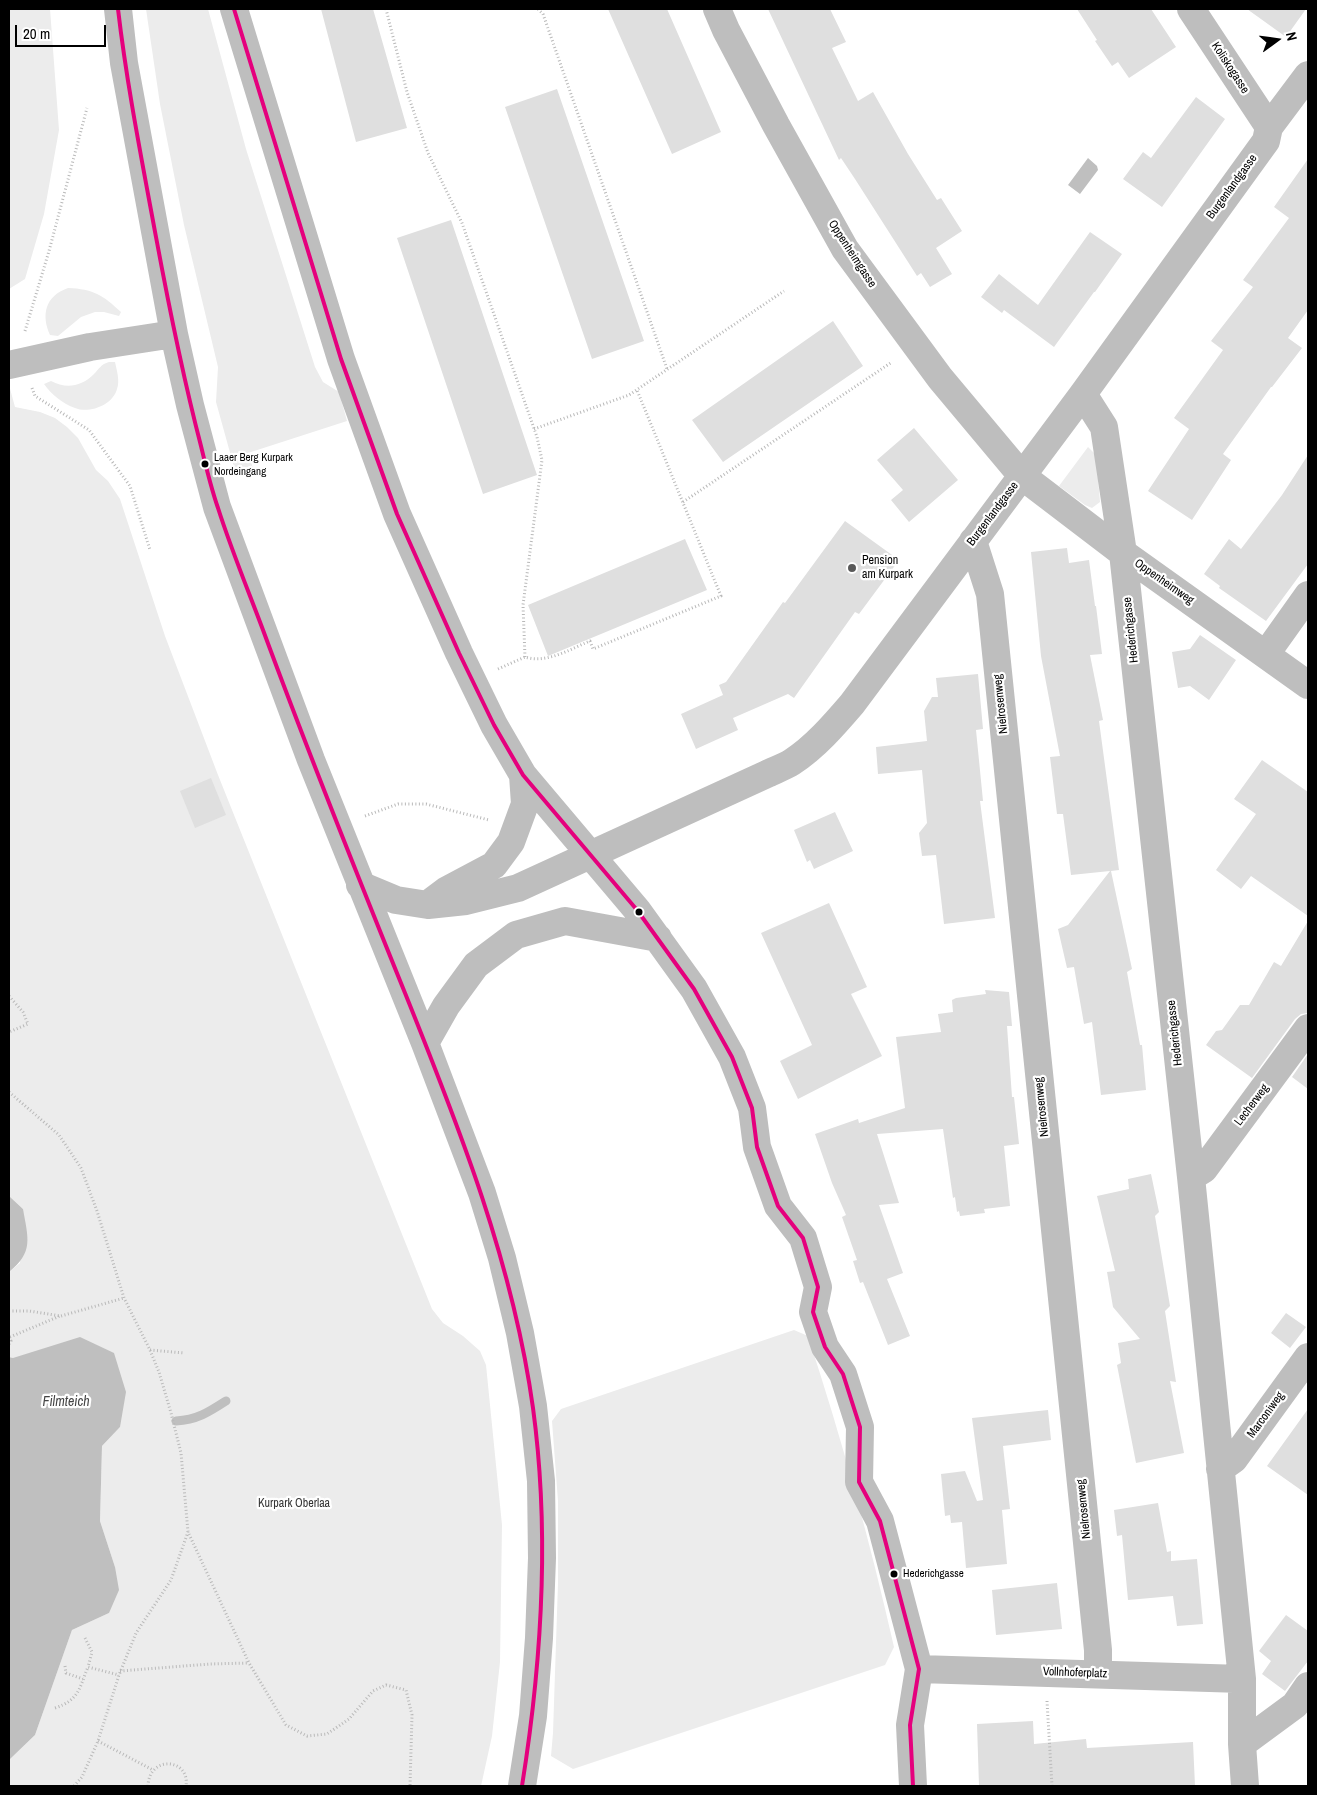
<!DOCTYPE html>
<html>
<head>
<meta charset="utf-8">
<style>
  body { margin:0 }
  #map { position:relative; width:1317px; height:1795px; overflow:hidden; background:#fff; font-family:"Archivo Narrow",sans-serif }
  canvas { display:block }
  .frame { position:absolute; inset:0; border:10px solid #000; pointer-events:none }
  .north { position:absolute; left:1252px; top:15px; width:50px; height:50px; -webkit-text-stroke:4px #fff; paint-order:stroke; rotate:76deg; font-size:14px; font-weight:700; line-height:20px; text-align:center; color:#000 }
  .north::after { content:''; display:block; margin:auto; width:18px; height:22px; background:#000; clip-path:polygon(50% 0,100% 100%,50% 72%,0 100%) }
  .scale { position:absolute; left:15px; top:25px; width:91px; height:22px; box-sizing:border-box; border:2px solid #000; border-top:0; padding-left:6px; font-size:15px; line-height:18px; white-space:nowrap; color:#000; -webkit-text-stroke:4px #fff; paint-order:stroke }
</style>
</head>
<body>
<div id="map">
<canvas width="1317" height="1795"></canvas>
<div class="frame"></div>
<div class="north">N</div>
<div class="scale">20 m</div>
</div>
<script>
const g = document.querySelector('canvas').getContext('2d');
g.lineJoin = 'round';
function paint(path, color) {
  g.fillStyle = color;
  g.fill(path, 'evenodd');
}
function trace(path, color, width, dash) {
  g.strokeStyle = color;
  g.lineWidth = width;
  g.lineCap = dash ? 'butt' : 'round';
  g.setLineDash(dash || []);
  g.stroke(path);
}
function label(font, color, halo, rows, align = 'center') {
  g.font = font + ' "Archivo Narrow",sans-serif';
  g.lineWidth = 4.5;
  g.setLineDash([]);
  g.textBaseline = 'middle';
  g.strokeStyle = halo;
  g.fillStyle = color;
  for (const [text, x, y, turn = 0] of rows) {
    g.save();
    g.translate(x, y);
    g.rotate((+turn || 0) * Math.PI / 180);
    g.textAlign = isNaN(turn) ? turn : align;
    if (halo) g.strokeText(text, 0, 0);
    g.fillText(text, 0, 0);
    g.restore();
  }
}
const green = new Path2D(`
  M 9,9 L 50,9 L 59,130 L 44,214 L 25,279 L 9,289 Z
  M 146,9 L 208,9 L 246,149 L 315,367 L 323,382 L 339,392 L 347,421 L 248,453 L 254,471 C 245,473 241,474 234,467 L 216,402 L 218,367 L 184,225 L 160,104 Z
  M 68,288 C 93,289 103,295 121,312 L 119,316 L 104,312 L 95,312 L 81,317 L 58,336 L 50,335 C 41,315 45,296 68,288 Z
  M 109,362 L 115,362 C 117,371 120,381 117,389 C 113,405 89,414 75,408 C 63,404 51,394 44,384 L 51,381 C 66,389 81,387 94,374 C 99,369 101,364 109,362 Z
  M 9,385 L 15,407 L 40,412 L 55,418 L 67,427 L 78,438 L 96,470 L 108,481 L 120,499 L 165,636 L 218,775 L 432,1309 L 443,1323 L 463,1336 L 480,1351 L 486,1365 L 502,1525 L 500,1662 L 492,1736 L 481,1786 L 9,1786 L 9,1760 L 35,1735 L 72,1630 L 109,1613 L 115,1567 L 100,1521 L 102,1446 L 120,1427 L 13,1358 L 9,1357 L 9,1272 L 20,1263 L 23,1209 L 9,1196 Z
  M 1088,447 L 1096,455 L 1100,502 L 1092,508 L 1085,505 L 1059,486 Z
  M 794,1330 L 808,1336 C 842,1440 870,1541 894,1647 L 885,1665 L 573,1769 L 551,1756 L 553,1733 L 558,1583 L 558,1501 L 552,1421 L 561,1409 Z`);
const water = new Path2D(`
  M 1088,158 L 1097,166 L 1098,170 L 1080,194 L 1068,185 Z
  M 9,1196 L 23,1209 C 28,1238 34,1252 9,1272 Z
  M 80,1337 L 114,1353 L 126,1392 L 120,1427 L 102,1446 L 100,1521 L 115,1567 L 119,1590 L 109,1613 L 72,1630 L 35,1735 L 9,1760 L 9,1357 L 13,1358 Z`);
const stream = new Path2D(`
  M 176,1421 C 197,1420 209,1412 226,1401`);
const building = new Path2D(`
  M 321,9 L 373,9 L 407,128 L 356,142 Z
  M 608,9 L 667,9 L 721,132 L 672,154 Z
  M 768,9 L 830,9 L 846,42 L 832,48 L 858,101 L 873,92 L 908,154 L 937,200 L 941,198 L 962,231 L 936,248 L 952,274 L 930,287 L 921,273 L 917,276 L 855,179 L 841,158 L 839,160 Z
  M 1077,9 L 1151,9 L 1176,47 L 1129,78 L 1118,62 L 1112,66 L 1095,41 L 1097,40 Z
  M 1247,9 L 1306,9 L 1286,37 Z
  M 557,89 L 644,341 L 592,359 L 505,107 Z
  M 1196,97 L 1225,119 L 1162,207 L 1123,179 L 1143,152 L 1151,158 Z
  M 1308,159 L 1308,310 L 1288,338 L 1302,348 L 1272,387 L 1271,387 L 1223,454 L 1231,460 L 1192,520 L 1148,491 L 1189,429 L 1174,418 L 1223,350 L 1211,341 L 1253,287 L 1243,280 L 1289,218 L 1274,207 Z
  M 451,220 L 537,475 L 483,494 L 397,238 Z
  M 1090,232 L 1122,254 L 1095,292 L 1094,292 L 1054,347 L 1004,310 L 1002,313 L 981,297 L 999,274 L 1038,305 Z
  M 833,321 L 863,366 L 723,462 L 692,420 Z
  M 914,428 L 958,480 L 909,522 L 891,500 L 903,490 L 877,460 Z
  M 1308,455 L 1308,564 L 1266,621 L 1219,588 L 1220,586 L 1204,574 L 1229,539 L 1241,549 L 1282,495 Z
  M 845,521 L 899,560 L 859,614 L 855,612 L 794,698 L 788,694 L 733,718 L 738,730 L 696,749 L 681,714 L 723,695 L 719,685 L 726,682 L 783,602 L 785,603 Z
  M 685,539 L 707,590 L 548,656 L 528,605 Z
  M 1067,548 L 1069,563 L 1089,560 L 1095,606 L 1096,606 L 1102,654 L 1090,655 L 1103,720 L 1099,721 L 1119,870 L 1111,871 L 1132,969 L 1127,972 L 1140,1045 L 1142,1045 L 1146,1090 L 1101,1095 L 1092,1022 L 1084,1024 L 1074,967 L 1067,968 L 1058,929 L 1068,925 L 1110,871 L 1071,875 L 1063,814 L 1057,814 L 1050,757 L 1060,756 L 1041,656 L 1031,552 Z
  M 1200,635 L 1236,660 L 1209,700 L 1190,686 L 1178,688 L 1172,652 L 1190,649 Z
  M 978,674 L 983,729 L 976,730 L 983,801 L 980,801 L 995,918 L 944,924 L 936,855 L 922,856 L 919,833 L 927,823 L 922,770 L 878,774 L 876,747 L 927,741 L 924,711 L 932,697 L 938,697 L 936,678 Z
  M 1262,760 L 1308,792 L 1308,916 L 1251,876 L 1241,889 L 1216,870 L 1256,814 L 1234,799 Z
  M 211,778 L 226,815 L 195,828 L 180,791 Z
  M 835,812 L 853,851 L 814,869 L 810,860 L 807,862 L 794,830 Z
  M 829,903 L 867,987 L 851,994 L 882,1056 L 798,1099 L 780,1061 L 812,1045 L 761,933 Z
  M 1308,921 L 1308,1013 L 1301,1014 L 1295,1019 L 1252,1078 L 1206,1045 L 1216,1031 L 1222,1030 L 1240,1005 L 1249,1005 L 1274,962 L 1281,966 Z
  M 985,990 L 1009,992 L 1012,1026 L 1007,1026 L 1012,1097 L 1014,1097 L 1019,1144 L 1004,1146 L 1010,1206 L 984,1209 L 985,1213 L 960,1216 L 959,1211 L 957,1212 L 955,1197 L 953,1198 L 943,1129 L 877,1134 L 899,1203 L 879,1205 L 903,1273 L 887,1279 L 910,1336 L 888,1345 L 863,1282 L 860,1283 L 853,1261 L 857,1260 L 842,1217 L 846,1215 L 832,1183 L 815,1134 L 858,1119 L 859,1123 L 905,1108 L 896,1037 L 941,1032 L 938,1014 L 953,1012 L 952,1000 L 956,998 L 986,994 Z
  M 1308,1054 L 1308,1089 L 1292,1077 Z
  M 1151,1174 L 1159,1212 L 1155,1216 L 1170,1306 L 1165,1311 L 1176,1382 L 1170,1381 L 1184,1453 L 1136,1463 L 1117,1365 L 1121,1363 L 1118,1343 L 1140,1339 L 1113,1307 L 1107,1272 L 1115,1271 L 1097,1196 L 1129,1189 L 1128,1179 Z
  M 1286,1313 L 1306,1327 L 1290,1348 L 1271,1333 Z
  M 1308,1409 L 1308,1495 L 1267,1466 Z
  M 1048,1410 L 1051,1440 L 1003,1446 L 1010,1509 L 1002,1510 L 1007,1564 L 966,1568 L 962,1522 L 951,1523 L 950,1515 L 945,1516 L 941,1474 L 965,1471 L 977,1501 L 983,1500 L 972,1418 Z
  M 1158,1503 L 1167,1552 L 1171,1551 L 1171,1561 L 1197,1559 L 1203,1624 L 1177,1626 L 1173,1596 L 1128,1600 L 1122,1535 L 1117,1536 L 1114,1510 Z
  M 1057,1583 L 1062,1629 L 996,1635 L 992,1590 Z
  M 1286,1615 L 1308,1631 L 1308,1661 L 1285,1691 L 1262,1674 L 1271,1661 L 1259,1651 Z
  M 1033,1721 L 1034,1744 L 1086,1739 L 1087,1748 L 1193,1742 L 1195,1786 L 979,1786 L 977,1724 Z`);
const path = new Path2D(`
  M 386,9 L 407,92 L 428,153 L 462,223 L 537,437 L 542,460 L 523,605 L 525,657
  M 538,9 L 543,14 L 667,369
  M 25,331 L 49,251 L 87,108
  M 32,388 L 35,396 L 89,430 L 130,486 L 150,550
  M 534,429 L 629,395 L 784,291
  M 683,502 L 892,362
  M 498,669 L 525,657 C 547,664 570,649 590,641 L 593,649 L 721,596 L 637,390
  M 365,816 L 398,804 L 426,804 L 489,820
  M 9,996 L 23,1012 L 28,1024 L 9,1032
  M 9,1092 L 59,1135 L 81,1168 L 97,1211 L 124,1298 L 150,1350 L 159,1372 L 171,1413 L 181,1453 L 188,1532 L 249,1663 L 286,1725 L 307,1736 L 327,1734 L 349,1719 L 373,1691 L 386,1685 L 406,1690 L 412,1715 L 410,1786
  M 9,1311 L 29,1311 L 61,1316 L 124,1298
  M 10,1337 L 60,1316
  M 9,1344 L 11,1341 L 9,1337
  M 150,1350 L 184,1353
  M 85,1638 L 92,1652 L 88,1667 L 119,1675
  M 65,1666 L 66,1673 L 83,1679
  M 120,1671 L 210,1664 L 249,1663
  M 1047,1701 L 1052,1786
  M 55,1708 C 79,1700 79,1689 88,1667
  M 98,1741 L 153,1770
  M 74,1786 L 82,1777 L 98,1741 L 119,1675 L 136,1633 L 171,1580 L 188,1532
  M 148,1786 C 149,1755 190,1758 186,1786`);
const minor = new Path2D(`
  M 118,9 L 124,63 L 174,334 L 190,405 L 217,507 L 311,760 L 425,1043 L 482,1193 L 502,1258 L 520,1333 L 533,1406 L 541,1481 L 542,1558 L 539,1638 L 533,1716 L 522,1786
  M 234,9 L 341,359 L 397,514 L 459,653 L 494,725 L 523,775 L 637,910 L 694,989 L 732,1057 L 752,1108 L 757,1147 L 778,1206 L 803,1238 L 818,1287 L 813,1312 L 825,1347 L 843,1374 L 860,1427 L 859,1482 L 880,1521 L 919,1669 L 910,1725 L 913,1786
  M 717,9 L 726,30 L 776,125 L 845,249 L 940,378 L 1022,476 L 1123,553 L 1308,685
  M 1191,9 L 1269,127
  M 9,365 L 90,347 L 174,334
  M 1083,394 L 1104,427 L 1123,553 L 1191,1177 L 1242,1679 L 1242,1744 L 1245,1786
  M 973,541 L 990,594 L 1098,1650 L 1098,1674
  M 1266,654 L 1308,595
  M 360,885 L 396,900 L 428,905 L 466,901 L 518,888 L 767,774 C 775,770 784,767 792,762 C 815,747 834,725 852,704 L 1083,394 L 1266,141 L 1269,127 L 1308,75
  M 431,902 L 447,890 L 494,865 L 511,842 L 525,804 L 523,775
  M 425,1043 L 446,1006 L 476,965 L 516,935 L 565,921 L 658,938
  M 1191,1177 L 1204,1169 L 1308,1028
  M 1220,1469 L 1234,1459 L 1308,1357
  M 919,1669 L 1242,1679
  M 1242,1744 L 1295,1705 L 1308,1686`);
const bus1 = new Path2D(`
  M 118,9 C 127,86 142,161 156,237 C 169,307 183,377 201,446 C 206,467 211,488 218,508 C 231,549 248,590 263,630 C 308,752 356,872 405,993 C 459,1127 513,1263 533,1408 C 550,1533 542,1661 522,1786
  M 234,9 L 341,359 L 397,514 L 459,653 L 494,725 L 523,775 L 637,910 L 694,989 L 732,1057 L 752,1108 L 757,1147 L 778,1206 L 803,1238 L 818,1287 L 813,1312 L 825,1347 L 843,1374 L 860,1427 L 859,1482 L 880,1521 L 919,1669 L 910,1725 L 913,1786`);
const markers = [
  [205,464,4.5,"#000"],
  [852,568,5,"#595959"],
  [639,912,4.5,"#000"],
  [894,1574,4.5,"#000"]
];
const busNames = [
  ["Laaer Berg Kurpark",214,458],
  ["Nordeingang",214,472],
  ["Hederichgasse",903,1574]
];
const streetNames = [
  ["Koliskogasse",1230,68,57],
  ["Burgenlandgasse",1232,187,-54],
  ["Oppenheimgasse",852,254,57],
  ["Burgenlandgasse",993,514,-53],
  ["Oppenheimweg",1164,582,35],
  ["Hederichgasse",1131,630,-96],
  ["Nielrosenweg",1001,704,-96],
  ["Hederichgasse",1175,1033,-96],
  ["Lecherweg",1252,1105,-53],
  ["Nielrosenweg",1042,1107,-96],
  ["Marconiweg",1266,1415,-54],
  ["Nielrosenweg",1084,1509,-96],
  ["Vollnhoferplatz",1075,1673,2]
];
const poiNames = [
  ["Pension",862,561],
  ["am Kurpark",862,575]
];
const parkNames = [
  ["Kurpark Oberlaa",294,1504]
];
const waterNames = [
  ["Filmteich",66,1402]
];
paint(green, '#ececec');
paint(water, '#bfbfbf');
trace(stream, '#bfbfbf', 9);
paint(building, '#dfdfdf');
trace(path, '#b9b9b9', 3, [1, 2.5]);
trace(minor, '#bebebe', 28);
trace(bus1, '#e5007d', 4);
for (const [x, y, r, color] of markers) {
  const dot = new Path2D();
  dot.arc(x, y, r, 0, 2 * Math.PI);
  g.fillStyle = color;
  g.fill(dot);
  trace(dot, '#fff', 2);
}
label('11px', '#000', '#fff', busNames, 'left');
label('12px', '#000', '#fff', streetNames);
label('12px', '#000', '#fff', poiNames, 'left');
label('12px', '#333', '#fff', parkNames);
label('italic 14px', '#444', '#fff', waterNames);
</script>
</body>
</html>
